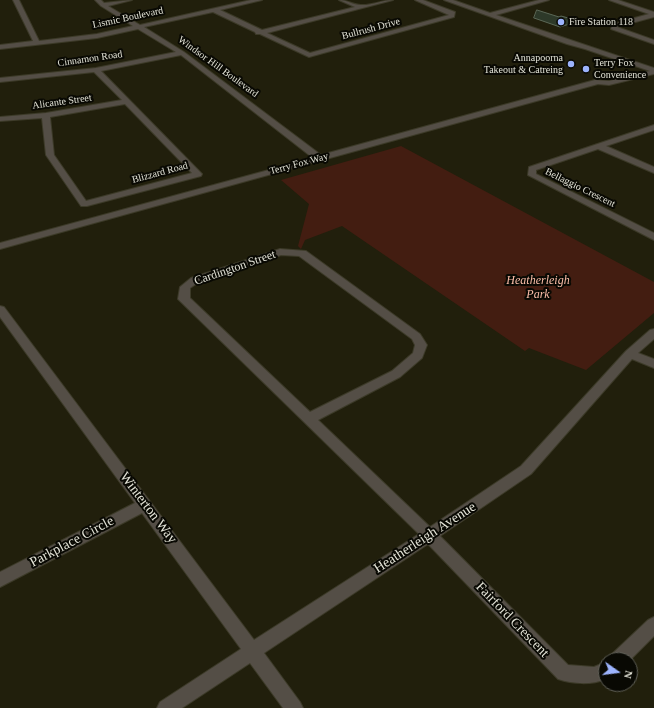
<!DOCTYPE html>
<html>
<head>
<meta charset="utf-8">
<style>
  body { margin:0 }
  #map { position:relative; width:654px; height:708px; overflow:hidden; background:#211f0c; font-family:Georgia,serif }
  canvas { display:block }
  .north { position:absolute; left:598px; top:652px; width:40px; height:40px; box-sizing:border-box; background:#090903; border:1px solid #606058; border-radius:50%; rotate:104deg; font-size:11px; font-weight:700; line-height:16px; text-align:center; color:#e3e3d7 }
  .north::after { content:''; display:block; margin:auto; width:14px; height:18px; background:#9db4fd; clip-path:polygon(50% 0,100% 100%,50% 72%,0 100%) }
</style>
</head>
<body>
<div id="map">
<canvas width="654" height="708"></canvas>
<div class="north">N</div>
</div>
<script>
const g = document.querySelector('canvas').getContext('2d');
g.lineJoin = 'round';
function paint(path, color) {
  g.fillStyle = color;
  g.fill(path, 'evenodd');
}
function trace(path, color, width, dash) {
  g.strokeStyle = color;
  g.lineWidth = width;
  g.lineCap = dash ? 'butt' : 'round';
  g.setLineDash(dash || []);
  g.stroke(path);
}
function label(font, color, halo, rows, align = 'center') {
  g.font = font + ' Georgia,serif';
  g.lineWidth = 4;
  g.setLineDash([]);
  g.textBaseline = 'middle';
  g.strokeStyle = halo;
  g.fillStyle = color;
  for (const [text, x, y, turn = 0] of rows) {
    g.save();
    g.translate(x, y);
    g.rotate((+turn || 0) * Math.PI / 180);
    g.textAlign = isNaN(turn) ? turn : align;
    if (halo) g.strokeText(text, 0, 0);
    g.fillText(text, 0, 0);
    g.restore();
  }
}
const green = new Path2D(`
  M 401,146 L 654,282 L 654,313 L 586,370 L 529,348 L 525,351 L 342,226 L 305,240 L 301,249 L 298,246 L 309,204 L 281,180 Z`);
const building = new Path2D(`
  M 537,10 L 559,17 L 561,16 L 579,21 L 560,27 L 534,18 Z`);
const minor = new Path2D(`
  M 13,0 L 19,0 L 39,41 L 97,34 L 133,26 L 101,6 L 95,0 L 101,0 L 104,3 L 132,0 L 108,6 L 140,25 L 251,0 L 262,0 L 220,10 L 262,30 L 355,7 L 339,0 C 347,0 353,5 361,5 C 370,6 383,0 393,0 L 267,33 L 310,53 L 449,15 L 415,0 L 423,0 L 455,12 L 454,17 L 309,57 L 260,34 L 256,34 L 255,32 L 213,12 L 144,27 L 184,52 L 321,155 L 595,80 L 609,81 L 650,71 L 585,49 L 567,44 L 444,0 L 453,0 L 490,13 L 539,0 L 549,0 L 496,15 L 654,68 L 654,74 L 609,85 L 598,84 L 0,249 L 0,243 L 313,158 L 181,55 L 101,71 L 202,174 L 201,176 L 87,206 L 81,206 L 46,155 L 42,118 L 0,121 L 0,117 L 46,113 L 122,100 L 94,72 L 0,82 L 0,78 L 96,68 L 176,52 L 138,29 L 97,38 L 0,49 L 0,45 L 33,41 ZM 125,104 L 192,173 L 86,201 L 54,155 L 50,117 Z
  M 609,0 L 618,0 L 654,12 L 654,17 L 617,27 L 654,40 L 654,44 L 611,29 L 613,24 L 649,14 Z
  M 654,125 L 654,130 L 606,146 L 654,167 L 654,173 L 598,149 L 536,170 L 536,174 L 654,233 L 654,240 L 528,175 L 529,167 Z
  M 280,249 L 306,251 L 420,334 L 427,345 L 422,358 L 400,377 L 318,420 L 430,527 L 521,466 L 626,351 L 650,330 L 654,329 L 654,339 L 638,353 L 654,359 L 654,368 L 632,359 L 531,474 L 440,536 L 568,665 L 594,667 L 606,662 L 606,679 C 592,685 572,684 558,679 L 428,544 L 264,653 L 300,702 L 303,708 L 283,708 L 250,663 L 182,708 L 157,708 L 160,702 L 241,649 L 142,513 L 0,587 L 0,572 L 135,503 L 0,317 L 0,306 L 4,307 L 254,640 L 419,534 L 178,299 L 180,287 L 191,278 ZM 281,255 L 299,256 L 412,339 L 415,345 L 413,353 L 392,371 L 310,412 L 190,298 L 190,288 L 199,282 Z
  M 654,617 L 654,636 L 630,660 L 609,660 L 612,654 L 648,620 Z`);
const markers = [
  [561,22,4,"#9db4fd"],
  [571,64,4,"#9db4fd"],
  [586,69,4,"#9db4fd"]
];
const farStreetnames = [
  ["Lismic Boulevard",128,18,-12],
  ["Bullrush Drive",371,29,-15],
  ["Cinnamon Road",90,59,-8],
  ["Windsor Hill Boulevard",218,67,36],
  ["Alicante Street",62,102,-8],
  ["Terry Fox Way",299,164,-15],
  ["Blizzard Road",160,173,-15],
  ["Bellaggio Crescent",580,188,26]
];
const farPoinames = [
  ["Fire Station 118",569,22],
  ["Annapoorna",563,58,"right"],
  ["Takeout & Catreing",563,70,"right"],
  ["Terry Fox",594,63],
  ["Convenience",594,75]
];
const streetNames = [
  ["Cardington Street",235,268,-19]
];
const parkNames = [
  ["Heatherleigh",538,281],
  ["Park",538,295]
];
const nearStreetnames = [
  ["Winterton Way",148,508,53],
  ["Heatherleigh Avenue",425,538,-33],
  ["Parkplace Circle",72,542,-28],
  ["Fairford Crescent",512,620,46]
];
paint(green, '#431d11');
paint(building, '#2d3929');
trace(building, '#5b6857', 1);
trace(minor, '#3c3a28', 2);
paint(minor, '#544e46');
for (const [x, y, r, color] of markers) {
  const dot = new Path2D();
  dot.arc(x, y, r, 0, 2 * Math.PI);
  g.fillStyle = color;
  g.fill(dot);
  trace(dot, '#090903', 1.5);
}
label('10px', '#e3e3d7', '#090903', farStreetnames);
label('10px', '#e3e3d7', '#090903', farPoinames, 'left');
label('12px', '#e3e3d7', '#090903', streetNames);
label('italic 12px', '#fbbda8', '#090903', parkNames);
label('14px', '#e3e3d7', '#090903', nearStreetnames);
</script>
</body>
</html>
